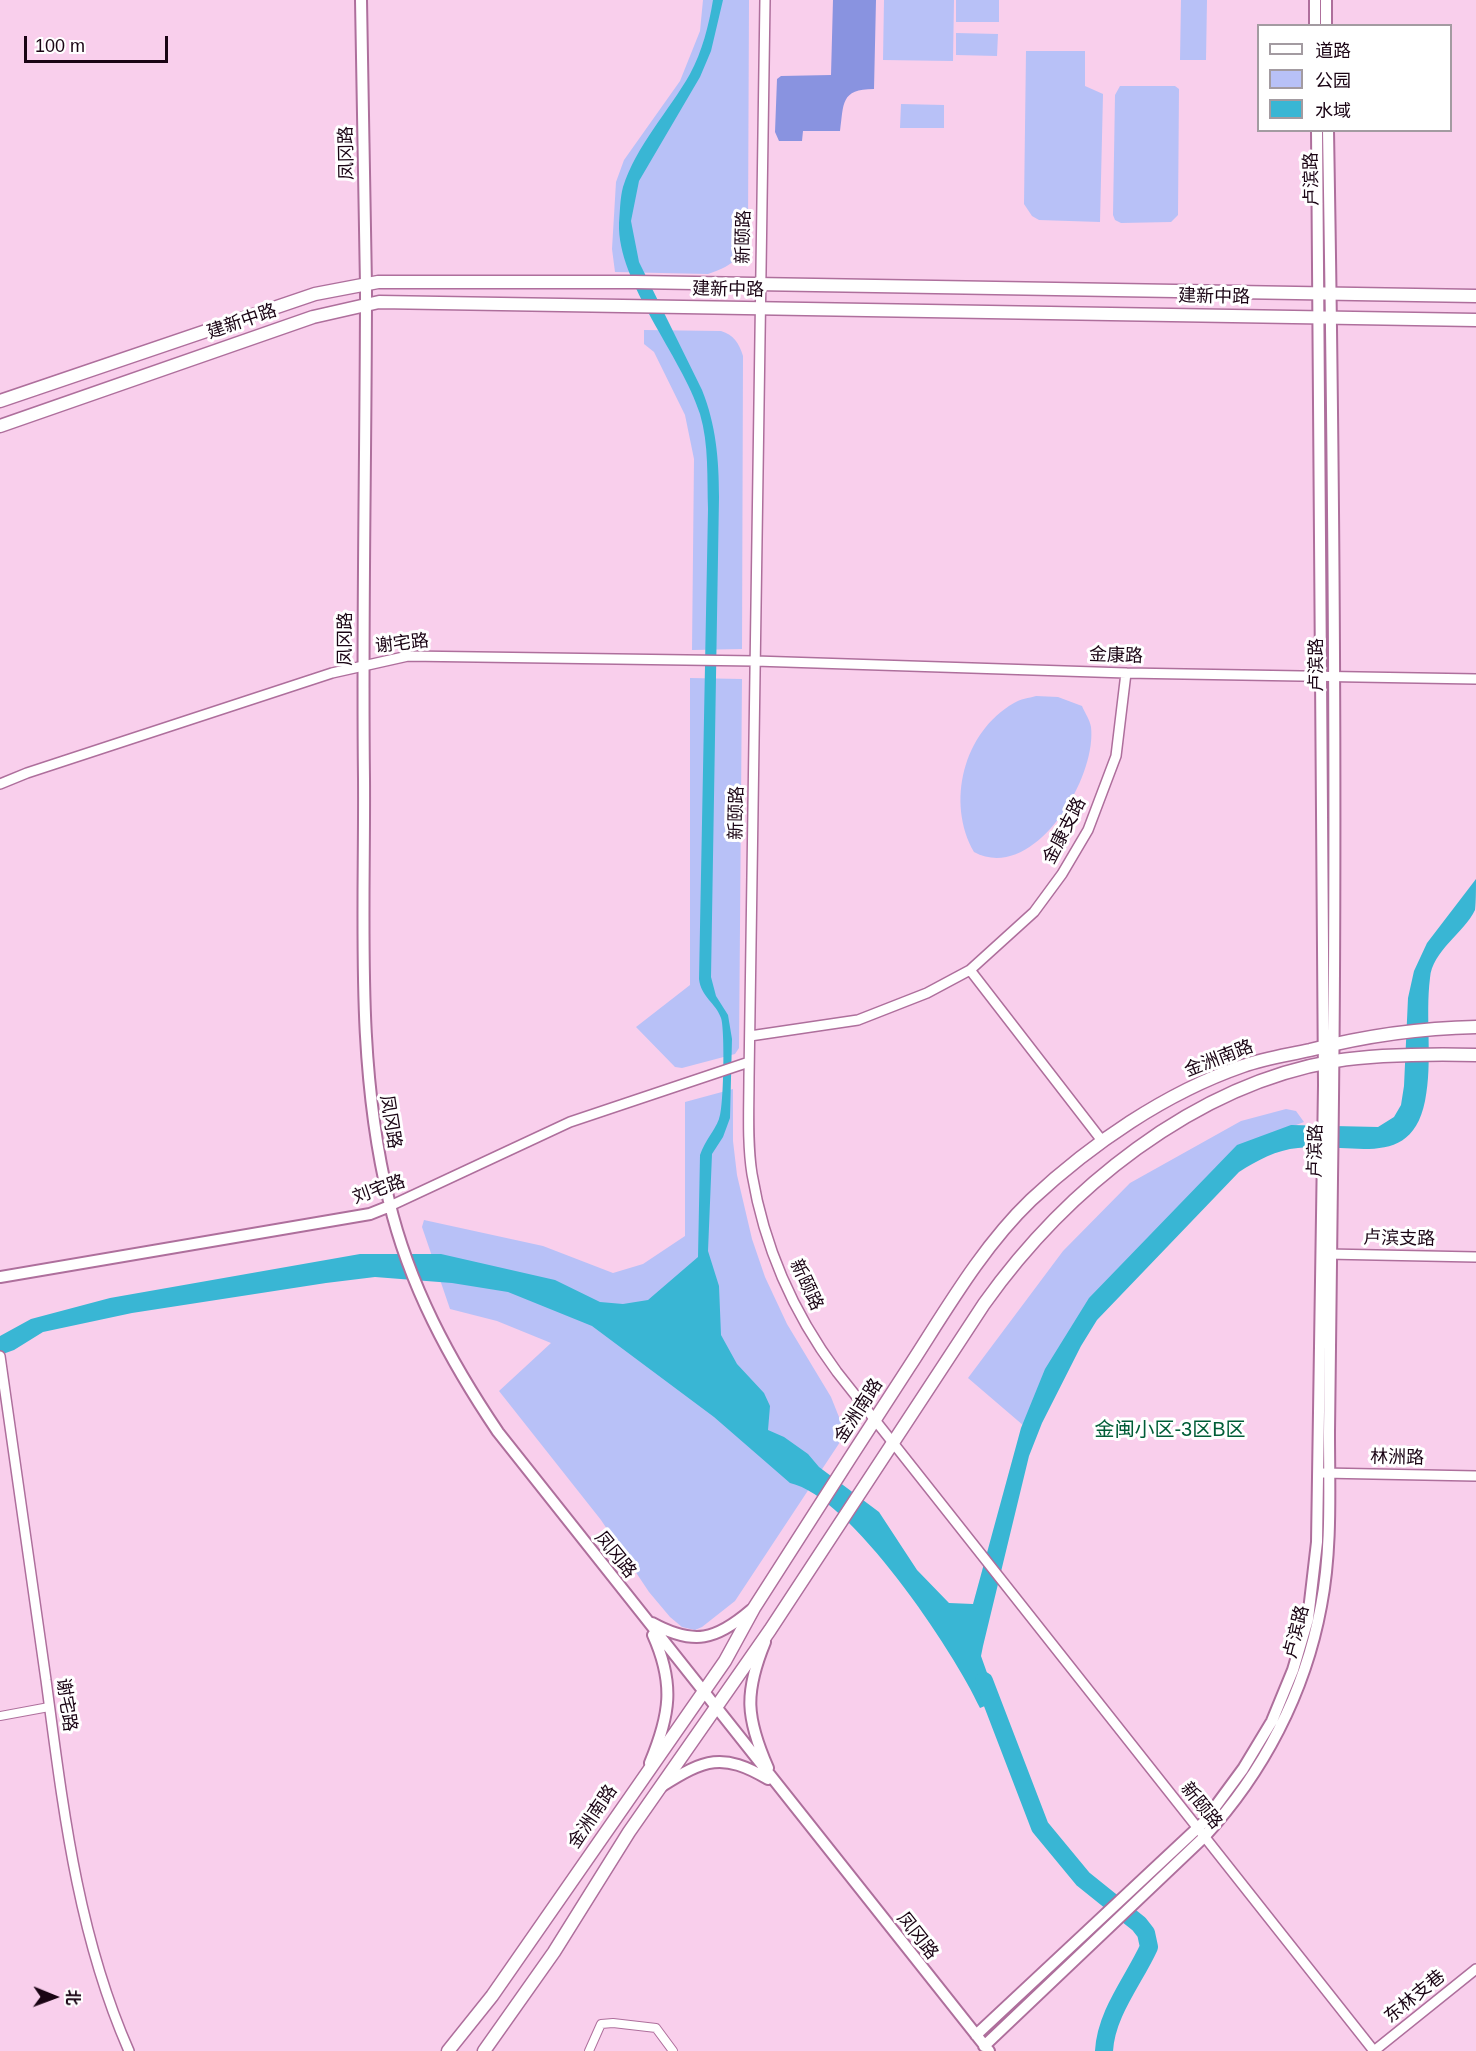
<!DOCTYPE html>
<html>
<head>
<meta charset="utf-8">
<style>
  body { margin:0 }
  #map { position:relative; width:1476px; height:2051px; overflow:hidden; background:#f9cfec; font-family:Helvetica,"Noto Sans SC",sans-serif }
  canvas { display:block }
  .legend { position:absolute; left:1257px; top:24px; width:195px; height:108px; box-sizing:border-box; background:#fff; border:2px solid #a39ba1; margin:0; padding:8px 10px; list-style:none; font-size:18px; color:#1a0414 }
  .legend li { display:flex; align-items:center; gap:12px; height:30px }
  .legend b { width:30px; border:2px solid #a39ba1 }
  .north { position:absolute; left:24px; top:1967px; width:60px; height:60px; -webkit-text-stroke:4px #fff; paint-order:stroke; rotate:91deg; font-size:16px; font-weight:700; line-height:24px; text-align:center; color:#1a0414 }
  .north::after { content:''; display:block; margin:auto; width:21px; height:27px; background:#1a0414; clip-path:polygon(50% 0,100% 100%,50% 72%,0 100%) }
  .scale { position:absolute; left:24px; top:36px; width:144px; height:27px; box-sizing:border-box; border:3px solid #1a0414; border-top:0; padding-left:8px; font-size:18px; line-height:21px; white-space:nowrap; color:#1a0414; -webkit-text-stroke:4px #fff; paint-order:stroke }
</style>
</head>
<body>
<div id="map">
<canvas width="1476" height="2051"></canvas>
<ul class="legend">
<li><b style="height:8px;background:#fff"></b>道路</li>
<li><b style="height:16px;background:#b8c1f7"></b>公园</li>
<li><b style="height:16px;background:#39b6d4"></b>水域</li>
</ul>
<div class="north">北</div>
<div class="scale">100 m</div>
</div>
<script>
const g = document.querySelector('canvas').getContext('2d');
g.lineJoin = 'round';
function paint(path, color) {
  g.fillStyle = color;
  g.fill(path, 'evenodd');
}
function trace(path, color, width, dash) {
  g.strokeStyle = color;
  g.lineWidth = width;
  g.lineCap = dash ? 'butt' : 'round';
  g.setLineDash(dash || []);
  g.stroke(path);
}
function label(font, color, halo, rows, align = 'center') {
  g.font = font + ' Helvetica,"Noto Sans SC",sans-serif';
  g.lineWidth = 6;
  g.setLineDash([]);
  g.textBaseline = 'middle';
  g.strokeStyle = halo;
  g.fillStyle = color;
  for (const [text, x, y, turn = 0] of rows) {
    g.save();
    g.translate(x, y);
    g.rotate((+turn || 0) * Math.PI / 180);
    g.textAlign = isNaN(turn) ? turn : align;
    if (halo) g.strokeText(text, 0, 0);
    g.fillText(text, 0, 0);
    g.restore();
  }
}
const green = new Path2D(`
  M 703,0 L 749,0 L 748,229 C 742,256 736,265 708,274 L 615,272 L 612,249 L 616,182 L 624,160 L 680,81 L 700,31 Z
  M 884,0 L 954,0 L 953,61 L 883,60 Z
  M 956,0 L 999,0 L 999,22 L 956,22 Z
  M 1181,0 L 1207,0 L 1206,60 L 1180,60 Z
  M 956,33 L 998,34 L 997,56 L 956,55 Z
  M 1026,51 L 1085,51 L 1085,86 L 1103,94 L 1100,222 L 1039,220 L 1032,216 L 1024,204 Z
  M 1120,86 L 1175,86 L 1179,89 L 1178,215 L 1171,222 L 1121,223 L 1115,220 L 1113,215 L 1115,95 Z
  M 901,104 L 944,105 L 944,128 L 900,128 Z
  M 644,330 L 721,331 C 734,335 739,343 743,356 L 742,649 L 692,650 L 694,459 L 685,415 L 654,352 L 644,344 Z
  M 690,678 L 742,679 L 739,1048 L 735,1054 L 682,1068 L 675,1067 L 636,1027 L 690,985 Z
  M 1036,696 L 1058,697 L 1082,706 C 1085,713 1090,720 1091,727 C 1097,779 1033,884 974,852 C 946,803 963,732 1014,703 C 1020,699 1029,698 1036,696 Z
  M 733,1089 L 733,1141 L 737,1175 L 752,1239 L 765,1277 L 787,1324 L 831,1397 L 841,1422 L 840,1442 L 735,1601 L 702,1627 L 695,1630 L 682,1627 L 670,1617 L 649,1592 L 601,1520 L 499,1391 L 551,1343 L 497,1321 L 450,1309 L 422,1227 L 424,1220 L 543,1246 L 613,1273 L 643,1264 L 685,1236 L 685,1102 Z
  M 1286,1109 L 1296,1111 L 1304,1122 L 1238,1147 L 1141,1250 L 1024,1426 L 968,1378 L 1063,1251 L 1130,1183 L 1241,1121 Z`);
const forest = new Path2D(`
  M 833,0 L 876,0 L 874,89 C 840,89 844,104 840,131 L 803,131 L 802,141 L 779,141 L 775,132 L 777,79 L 781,76 L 831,75 Z`);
const water = new Path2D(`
  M 713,0 L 723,0 L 711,51 L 700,77 L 639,181 L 631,221 L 639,262 L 702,390 C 716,425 719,459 719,497 L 711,977 L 716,996 L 728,1015 L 732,1039 L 730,1118 L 723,1137 L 712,1154 L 708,1251 L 719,1286 L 721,1335 L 737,1364 L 764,1393 L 770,1406 L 768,1430 L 784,1437 L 808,1454 L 819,1467 L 879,1512 L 917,1570 L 949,1603 L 973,1604 L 1021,1428 L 1045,1369 L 1089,1298 L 1237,1145 L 1291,1125 L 1378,1127 L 1394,1117 L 1401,1105 L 1404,1086 L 1408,998 L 1414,971 L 1427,943 L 1476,879 C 1476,887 1476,902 1475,910 C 1464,933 1432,951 1430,978 C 1425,1017 1433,1062 1425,1101 C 1411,1171 1351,1142 1298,1148 C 1276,1150 1258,1160 1239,1172 L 1097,1320 L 1081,1346 L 1042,1423 L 1029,1456 L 983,1646 L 981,1656 L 997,1701 L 980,1708 C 954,1651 850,1496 790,1483 L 714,1417 L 592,1326 L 508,1292 L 452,1283 L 375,1277 L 326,1283 L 132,1313 L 43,1332 L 14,1350 L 0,1355 L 0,1336 L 31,1319 L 110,1298 L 360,1254 L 441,1254 L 555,1280 L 600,1302 L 623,1304 L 648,1300 L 698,1257 L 700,1155 C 705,1140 714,1132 719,1119 C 724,1109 725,1029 721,1018 C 716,1003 701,997 699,979 L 708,509 C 707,479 709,444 700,414 C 682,356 617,283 619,223 C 620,212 620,198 623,187 C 636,146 669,111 690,74 C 702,52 709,25 713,0 Z`);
const river = new Path2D(`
  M 984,1681 L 1040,1827 L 1083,1879 L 1139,1924 L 1146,1933 L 1149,1947 C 1134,1980 1106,2013 1104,2051`);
const minor = new Path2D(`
  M 0,1716 L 49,1707
  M 589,2051 L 601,2024 L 613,2023 L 656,2028 L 673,2051`);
const tertiary = new Path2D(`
  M 765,0 L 749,1077 C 749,1109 747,1142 752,1174 C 764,1246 794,1314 837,1372 L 1374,2051
  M 0,784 L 27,773 L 332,673 L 408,656 L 755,661 L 1126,673 L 1476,679
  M 970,970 L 1103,1142
  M 750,1036 L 858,1020 L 927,993 L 970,970 L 1034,912 L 1062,874 L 1088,830 L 1116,756 L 1126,673
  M 390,1206 L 570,1122 L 749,1062
  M 1327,1254 L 1476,1257
  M 0,1356 C 16,1464 31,1572 46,1680 C 63,1807 77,1933 129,2051
  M 1322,1473 L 1476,1476
  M 1374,2051 L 1476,1969`);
const secondary = new Path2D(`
  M 361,0 C 362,95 365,191 366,286 C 366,450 362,614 364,778 C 365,919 355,1063 389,1201 C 409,1285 450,1361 498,1432 L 989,2051
  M 1315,0 L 1315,26
  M 1326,0 L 1326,26
  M 0,1277 L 370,1214 L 390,1206
  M 652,1623 C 694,1646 716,1640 751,1610
  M 765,1642 C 744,1693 746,1718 768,1768
  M 650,1763 C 670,1715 675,1684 653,1635
  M 662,1786 C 705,1759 722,1752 768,1779
  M 976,2035 L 1204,1822 L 1243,1769 L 1272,1721 L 1293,1670 L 1308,1619 L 1317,1542 L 1324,1085 L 1317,130
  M 984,2046 L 1204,1837 C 1263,1773 1305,1693 1321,1606 C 1332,1550 1329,1490 1329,1432 C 1330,1348 1331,1263 1332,1179 C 1337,830 1334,480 1328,130`);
const primary = new Path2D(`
  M 0,401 L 315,294 L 378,282 L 635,282 L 1476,296
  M 0,426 L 313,317 L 379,302 L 1476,320
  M 448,2051 L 492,1996 L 725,1661 L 754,1608 C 805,1528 857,1447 909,1367 C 946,1310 982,1247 1031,1200 C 1091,1144 1165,1093 1243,1066 C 1265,1058 1288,1055 1310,1050 C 1365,1036 1419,1028 1476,1027
  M 484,2051 L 554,1952 L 629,1832 L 770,1630 L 984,1304 C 1065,1190 1193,1085 1335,1061 C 1381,1054 1430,1054 1476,1055`);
const streetNames = [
  ["凤冈路",347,153,-91],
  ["卢滨路",1312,179,-91],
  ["新颐路",744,237,-89],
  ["建新中路",728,290,1],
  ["建新中路",1214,297,1],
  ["建新中路",242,322,-19],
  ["凤冈路",346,639,-90],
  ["谢宅路",402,644,-6],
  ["金康路",1116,656,2],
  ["卢滨路",1317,665,-90],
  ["新颐路",737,813,-89],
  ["金康支路",1065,831,-63],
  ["金洲南路",1219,1059,-21],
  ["凤冈路",390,1122,81],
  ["卢滨路",1316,1151,-89],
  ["刘宅路",379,1190,-19],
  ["卢滨支路",1399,1239,1],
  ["新颐路",806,1285,65],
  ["金洲南路",859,1411,-57],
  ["林洲路",1397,1458,1],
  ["凤冈路",615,1555,51],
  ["卢滨路",1297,1632,-76],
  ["谢宅路",66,1705,82],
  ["新颐路",1201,1806,51],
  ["金洲南路",593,1817,-56],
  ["凤冈路",917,1936,52],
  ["东林支巷",1415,1997,-39]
];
const neighbourhoodNames = [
  ["金闽小区-3区B区",1170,1430]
];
paint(green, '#b8c1f7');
paint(forest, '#8993e0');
paint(water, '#39b6d4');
trace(river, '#39b6d4', 18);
trace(minor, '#ae6f9c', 10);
trace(tertiary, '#ae6f9c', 12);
trace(secondary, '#ae6f9c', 14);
trace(primary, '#ae6f9c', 15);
trace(minor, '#fff', 8);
trace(tertiary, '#fff', 9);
trace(secondary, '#fff', 10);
trace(primary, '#fff', 12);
label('18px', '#1a0414', '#fff', streetNames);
label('20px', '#005d37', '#fff', neighbourhoodNames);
</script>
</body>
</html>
